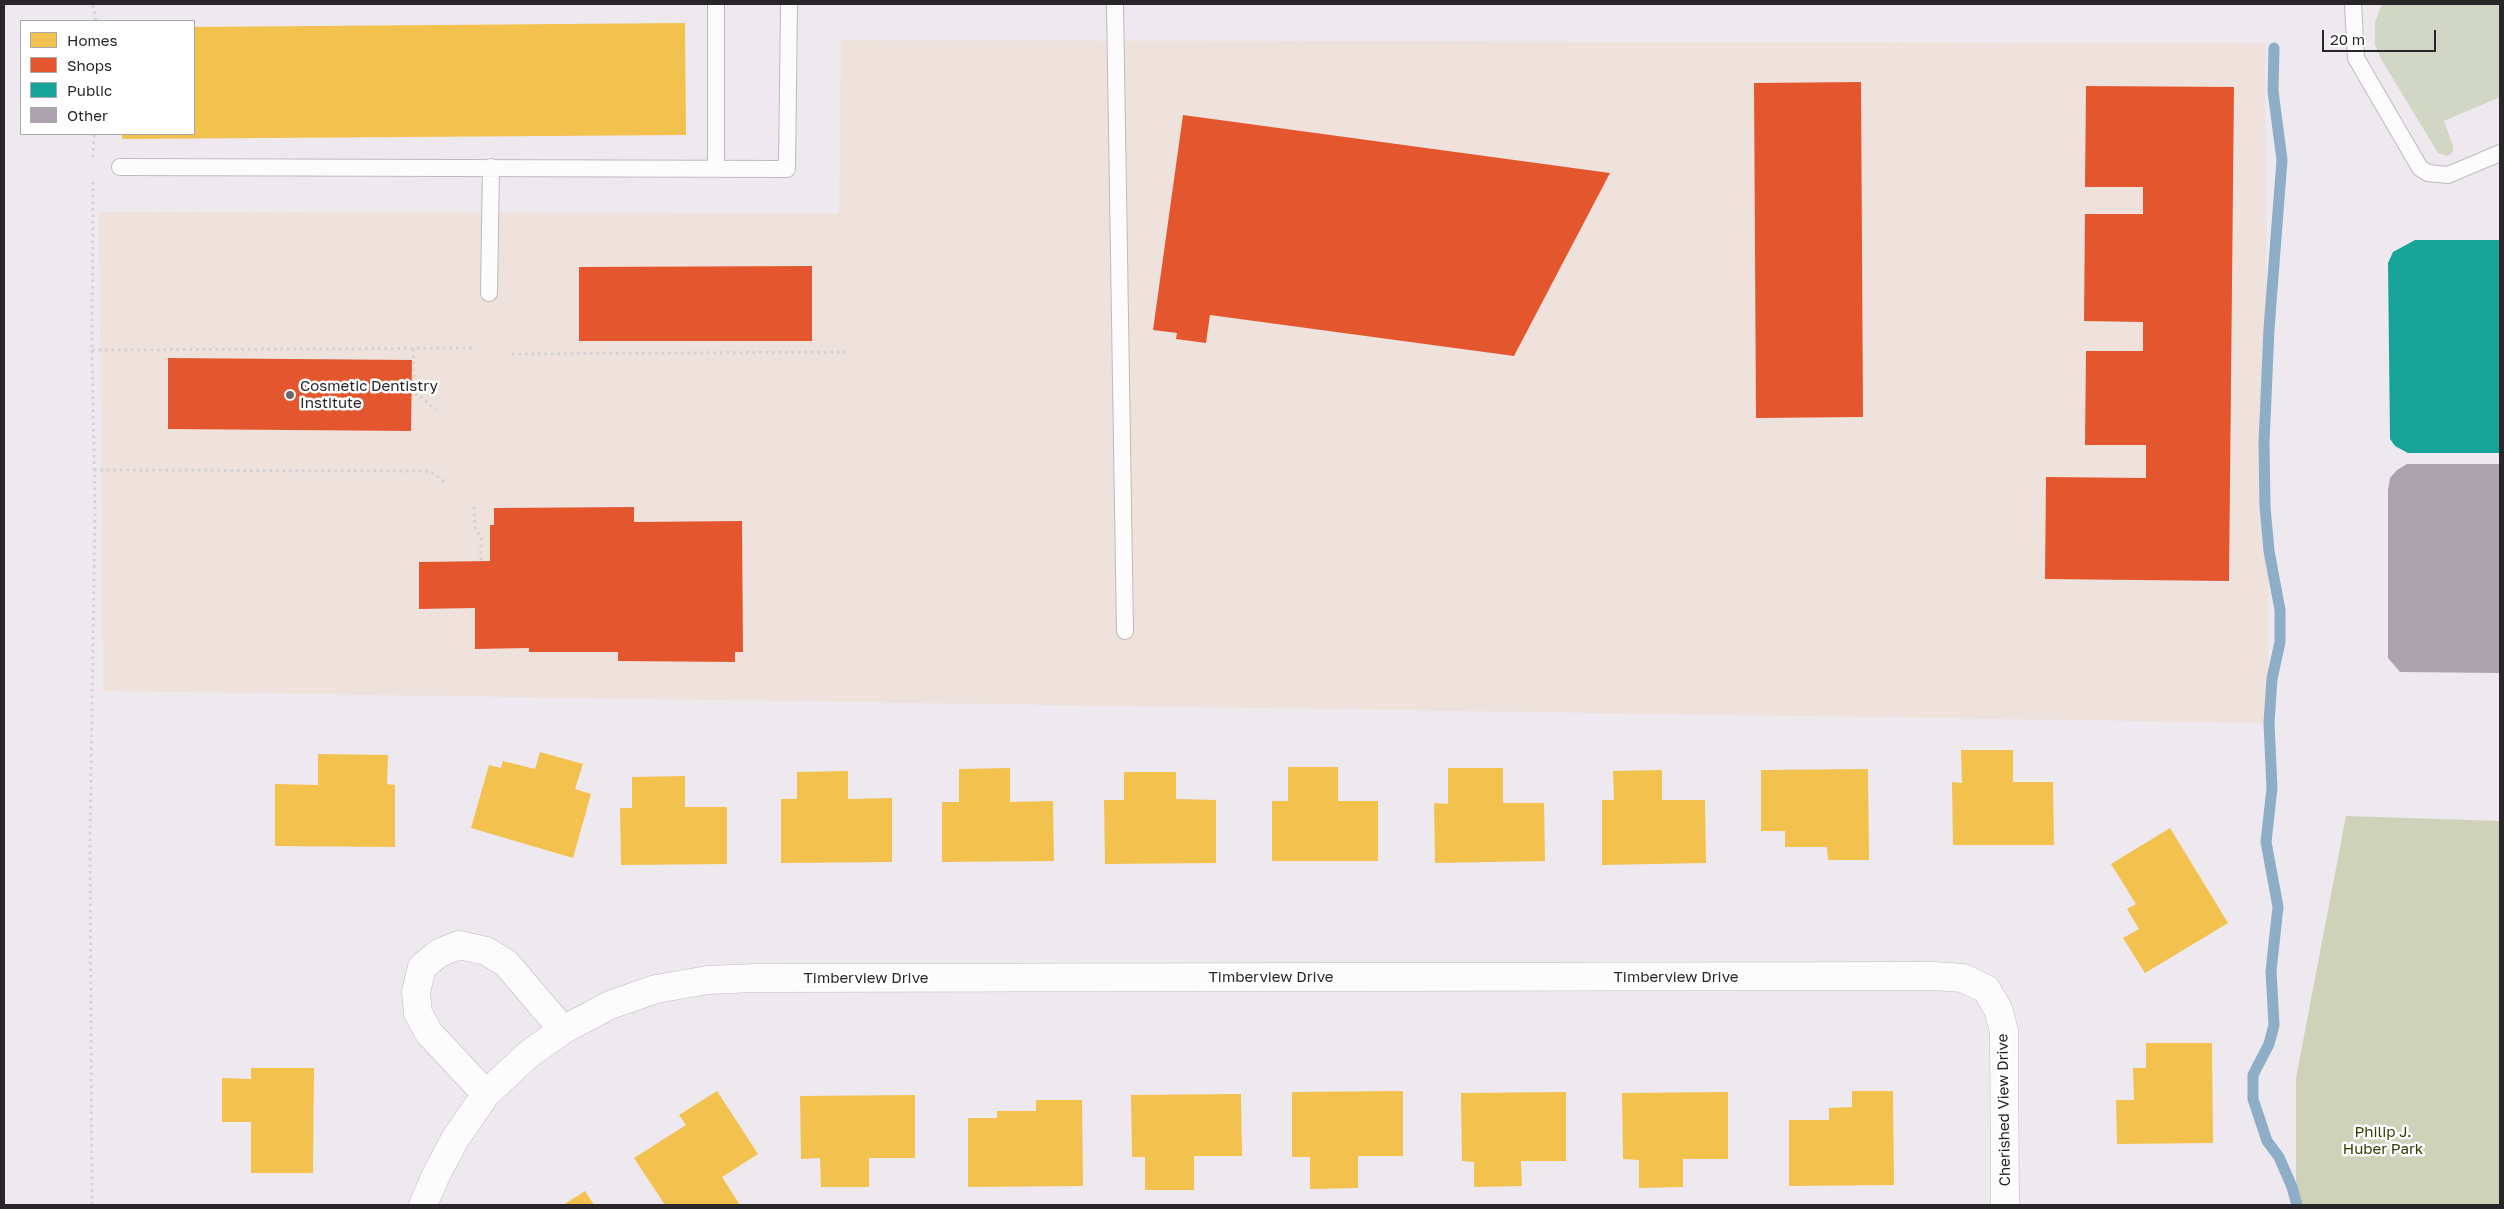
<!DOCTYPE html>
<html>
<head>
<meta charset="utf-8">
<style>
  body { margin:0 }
  #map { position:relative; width:2504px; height:1209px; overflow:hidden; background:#eee9ef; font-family:"Golos Text",sans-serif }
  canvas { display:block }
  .frame { position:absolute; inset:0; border:5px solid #29262a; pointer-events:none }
  .legend { position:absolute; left:20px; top:20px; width:175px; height:115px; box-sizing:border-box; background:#fff; border:1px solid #a9a8aa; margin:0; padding:6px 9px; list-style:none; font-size:15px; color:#29262a }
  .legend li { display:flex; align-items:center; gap:10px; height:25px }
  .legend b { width:25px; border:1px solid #a9a8aa }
  .scale { position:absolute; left:2322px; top:30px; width:114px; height:22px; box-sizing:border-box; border:2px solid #29262a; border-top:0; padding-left:6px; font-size:15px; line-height:18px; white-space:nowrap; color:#29262a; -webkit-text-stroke:4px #fff; paint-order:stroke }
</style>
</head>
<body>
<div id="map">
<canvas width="2504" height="1209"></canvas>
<div class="frame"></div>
<ul class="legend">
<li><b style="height:14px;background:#f2c14e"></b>Homes</li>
<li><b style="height:14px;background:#e4572e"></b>Shops</li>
<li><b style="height:14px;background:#17a398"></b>Public</li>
<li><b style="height:14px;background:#aca3ae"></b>Other</li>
</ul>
<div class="scale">20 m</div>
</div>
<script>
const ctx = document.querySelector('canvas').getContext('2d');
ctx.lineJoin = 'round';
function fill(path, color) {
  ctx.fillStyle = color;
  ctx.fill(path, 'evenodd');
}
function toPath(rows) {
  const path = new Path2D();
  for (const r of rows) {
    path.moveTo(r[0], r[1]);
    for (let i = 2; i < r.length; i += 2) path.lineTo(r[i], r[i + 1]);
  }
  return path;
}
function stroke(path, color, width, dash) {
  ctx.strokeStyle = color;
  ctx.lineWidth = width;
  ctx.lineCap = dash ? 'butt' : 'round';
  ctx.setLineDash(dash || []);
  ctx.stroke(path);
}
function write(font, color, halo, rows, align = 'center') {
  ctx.font = font + ' "Golos Text",sans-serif';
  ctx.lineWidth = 5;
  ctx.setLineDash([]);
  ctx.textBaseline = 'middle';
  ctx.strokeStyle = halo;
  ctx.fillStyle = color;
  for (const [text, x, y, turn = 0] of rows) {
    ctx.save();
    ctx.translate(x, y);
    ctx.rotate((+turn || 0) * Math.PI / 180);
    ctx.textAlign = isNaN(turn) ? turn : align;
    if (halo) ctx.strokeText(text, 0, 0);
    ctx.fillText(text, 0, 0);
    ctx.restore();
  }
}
const commercial = toPath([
  [841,40,2265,43,2269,723,103,691,99,212,839,213]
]);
const green = toPath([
  [2382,4,2500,4,2500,97,2444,121,2453,146,2453,151,2448,156,2438,153,2381,59,2375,45,2375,22]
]);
const forest = toPath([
  [2346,816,2500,821,2500,1205,2296,1205,2296,1078]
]);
const homes = toPath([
  [685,23,686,135,122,139,122,134,194,134,194,27],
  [1961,750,2013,750,2013,782,2053,782,2054,845,1953,845,1952,782,1962,783],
  [540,752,583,764,575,789,591,794,573,858,471,828,489,765,501,768,503,761,535,769],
  [318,754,388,755,387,784,395,785,395,847,275,846,275,784,318,785],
  [1288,767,1338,767,1338,801,1378,801,1378,861,1272,861,1272,801,1288,801],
  [1010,768,1010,802,1053,801,1054,861,942,862,942,802,959,802,959,769],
  [1448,768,1503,768,1503,803,1544,803,1545,861,1435,863,1434,803,1448,804],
  [1868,769,1869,860,1828,860,1827,847,1785,847,1785,831,1761,831,1761,770],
  [1662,770,1662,800,1705,800,1706,863,1602,865,1602,800,1614,800,1613,771],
  [848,771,848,799,892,798,892,862,781,863,781,799,797,799,797,772],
  [1124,772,1176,772,1176,799,1216,800,1216,863,1105,864,1104,800,1124,800],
  [685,776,685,807,727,807,727,864,621,865,620,808,632,808,632,777],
  [2170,828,2228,923,2145,973,2123,938,2139,929,2127,909,2136,904,2111,864],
  [2146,1043,2212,1043,2213,1143,2117,1144,2116,1100,2134,1100,2133,1068,2146,1068],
  [251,1068,314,1068,313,1173,251,1173,251,1122,222,1122,222,1078,251,1079],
  [717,1091,758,1154,722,1177,740,1205,665,1205,634,1158,686,1125,679,1115],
  [1403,1091,1403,1156,1358,1156,1358,1188,1310,1189,1310,1157,1292,1157,1292,1092],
  [1852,1091,1893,1091,1894,1185,1789,1186,1789,1120,1829,1120,1829,1108,1852,1107],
  [1566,1092,1566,1161,1521,1161,1522,1186,1474,1187,1474,1162,1462,1161,1461,1093],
  [1728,1092,1728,1159,1683,1159,1683,1187,1639,1188,1639,1160,1623,1159,1622,1093],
  [1241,1094,1242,1156,1194,1156,1194,1190,1145,1190,1145,1157,1132,1157,1131,1095],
  [915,1095,915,1158,869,1158,869,1187,821,1187,820,1158,801,1159,800,1096],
  [1036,1100,1082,1100,1083,1186,968,1187,968,1118,997,1118,997,1111,1036,1111],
  [585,1191,594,1205,563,1205]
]);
const shops = toPath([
  [1861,82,1863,417,1756,418,1754,83],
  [2086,86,2234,87,2229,581,2045,579,2046,477,2146,478,2146,445,2085,445,2086,351,2143,351,2143,322,2084,321,2085,214,2143,214,2143,187,2085,187],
  [1183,115,1610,173,1514,356,1210,315,1206,343,1176,339,1177,333,1153,330],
  [812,266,812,341,579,341,579,267],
  [168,358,412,360,411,431,168,429],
  [634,507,634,522,742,521,743,652,735,652,735,662,618,661,618,652,529,652,529,648,475,649,475,608,419,609,419,562,490,561,490,525,494,525,494,508]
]);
const public = toPath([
  [2415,240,2500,240,2500,453,2408,453,2395,446,2390,439,2388,263,2393,252]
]);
const stream = toPath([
  [2274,48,2273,91,2282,160,2269,329,2264,443,2265,507,2269,551,2280,610,2280,642,2272,679,2269,723,2272,788,2266,842,2278,907,2271,971,2274,1025,2269,1044,2253,1075,2253,1099,2267,1141,2279,1157,2292,1187,2297,1205]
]);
const building = toPath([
  [2407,464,2500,464,2500,673,2400,672,2388,658,2388,490,2390,478,2397,470]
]);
const path = toPath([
  [93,5,96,21],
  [93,157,94,134],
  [413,349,414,394,417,394,436,410],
  [92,350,474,348],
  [512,354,848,352],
  [94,470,430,471,446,483],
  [474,507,475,527,481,539,481,561],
  [92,1205,90,840,95,510,92,350,93,178]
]);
const lane = toPath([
  [716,4,716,168],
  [1115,4,1125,631],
  [2353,4,2356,58,2420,168,2428,173,2448,175,2500,153],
  [120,167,787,169,789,4],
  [489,293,491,167]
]);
const street = toPath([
  [486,1094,429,1033,418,1013,416,992,422,967,439,953,459,945,486,951,506,963,563,1030],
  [423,1205,436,1175,455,1139,486,1094,529,1054,563,1030,610,1005,656,989,708,980,755,978,1933,976,1963,978,1986,989,1998,1009,2004,1031,2005,1205]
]);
const markers = [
  [290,395,5,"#6e6a6f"]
];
const poiNames = [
  ["Cosmetic Dentistry",300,386],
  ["Institute",300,403]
];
const streetNames = [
  ["Timberview Drive",1271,977],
  ["Timberview Drive",1676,977],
  ["Timberview Drive",866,978],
  ["Cherished View Drive",2004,1110,-91]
];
const parkNames = [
  ["Philip J.",2383,1132],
  ["Huber Park",2383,1149]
];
fill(commercial, '#efe2dc');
fill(green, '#d2d6c5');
fill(forest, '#ced2b9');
fill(homes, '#f2c14e');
fill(shops, '#e4572e');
fill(public, '#17a398');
stroke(stream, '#8daec6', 11);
fill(building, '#aca3ae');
stroke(lane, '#bebabe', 18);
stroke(street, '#bebabe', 29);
stroke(path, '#d3d1d3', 3, [2.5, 4]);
stroke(lane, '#fcfcfd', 16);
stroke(street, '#fcfcfd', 28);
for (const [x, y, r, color] of markers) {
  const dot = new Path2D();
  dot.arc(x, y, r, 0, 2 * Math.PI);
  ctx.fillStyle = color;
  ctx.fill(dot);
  stroke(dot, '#fff', 2);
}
write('15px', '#29262a', '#fff', poiNames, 'left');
write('15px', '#29262a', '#fff', streetNames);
write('15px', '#323d00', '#fff', parkNames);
</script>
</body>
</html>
